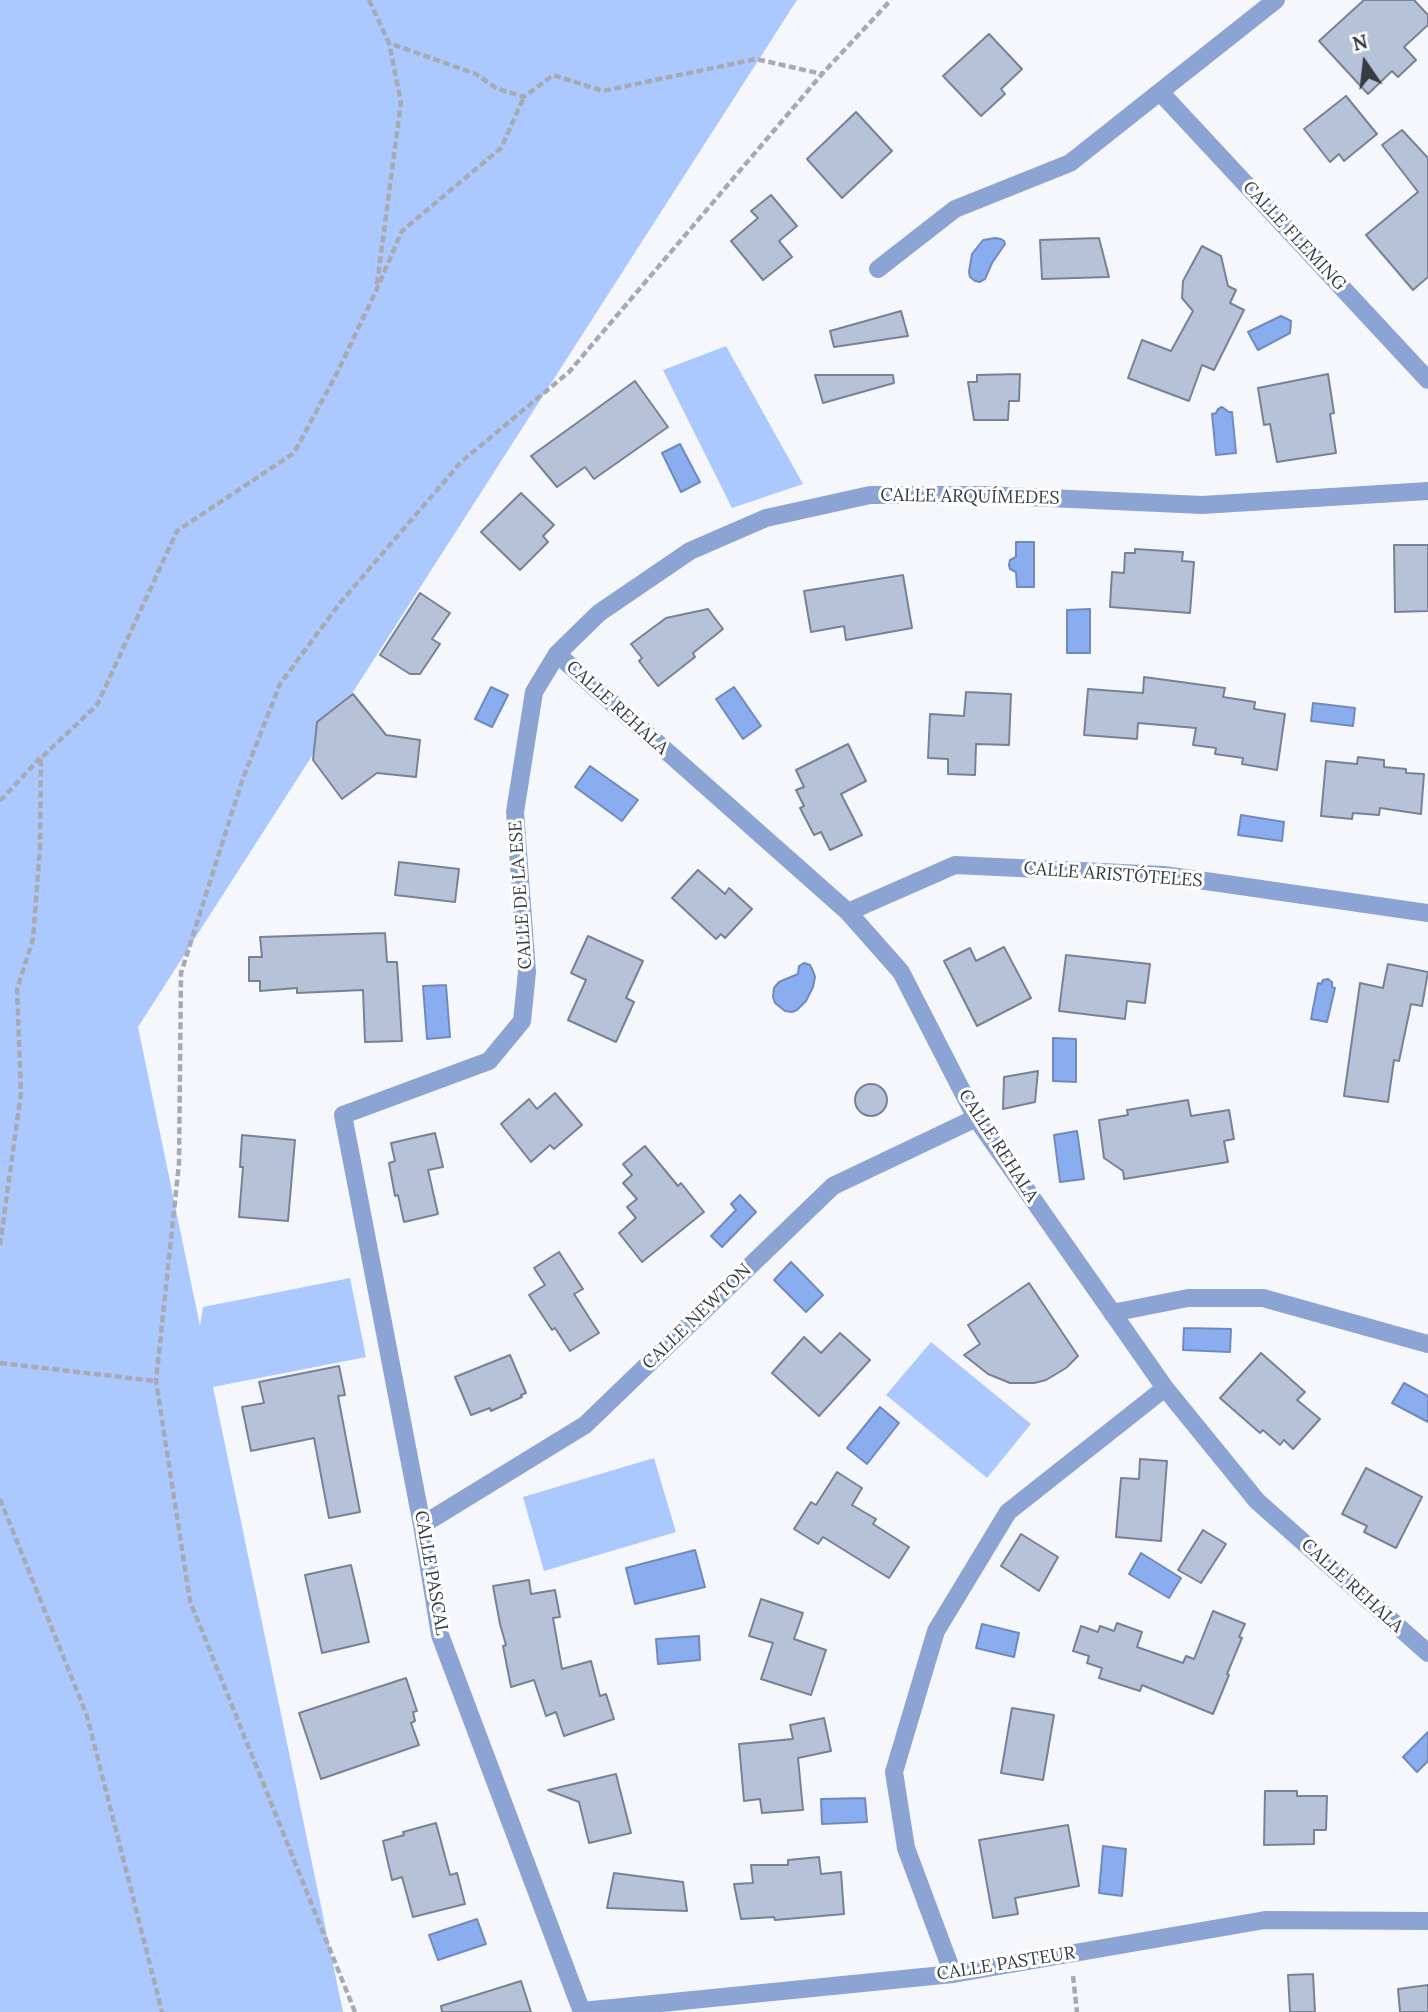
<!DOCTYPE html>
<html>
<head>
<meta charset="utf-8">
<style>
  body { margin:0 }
  #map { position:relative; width:1428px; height:2012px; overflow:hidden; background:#f5f7fc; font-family:Lora,serif }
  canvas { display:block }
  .north { position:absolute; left:1330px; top:28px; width:70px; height:70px; -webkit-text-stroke:5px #fff; paint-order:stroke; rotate:346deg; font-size:19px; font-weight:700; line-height:28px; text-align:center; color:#353a43 }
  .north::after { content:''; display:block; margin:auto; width:24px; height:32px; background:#353a43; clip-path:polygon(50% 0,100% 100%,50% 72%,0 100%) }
</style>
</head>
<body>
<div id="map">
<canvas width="1428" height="2012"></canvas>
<div class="north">N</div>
</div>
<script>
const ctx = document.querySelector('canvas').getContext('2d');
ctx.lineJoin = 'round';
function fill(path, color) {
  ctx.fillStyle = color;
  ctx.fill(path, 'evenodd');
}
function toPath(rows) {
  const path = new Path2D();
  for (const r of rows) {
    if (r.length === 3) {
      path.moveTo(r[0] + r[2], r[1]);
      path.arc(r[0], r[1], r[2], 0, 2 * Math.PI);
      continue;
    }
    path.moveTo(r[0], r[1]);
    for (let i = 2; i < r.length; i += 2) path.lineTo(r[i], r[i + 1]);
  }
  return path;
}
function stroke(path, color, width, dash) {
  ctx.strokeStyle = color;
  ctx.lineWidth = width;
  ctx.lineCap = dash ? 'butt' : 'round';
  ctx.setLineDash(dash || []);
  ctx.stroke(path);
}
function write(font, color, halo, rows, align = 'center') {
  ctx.font = font + ' Lora,serif';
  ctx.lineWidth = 6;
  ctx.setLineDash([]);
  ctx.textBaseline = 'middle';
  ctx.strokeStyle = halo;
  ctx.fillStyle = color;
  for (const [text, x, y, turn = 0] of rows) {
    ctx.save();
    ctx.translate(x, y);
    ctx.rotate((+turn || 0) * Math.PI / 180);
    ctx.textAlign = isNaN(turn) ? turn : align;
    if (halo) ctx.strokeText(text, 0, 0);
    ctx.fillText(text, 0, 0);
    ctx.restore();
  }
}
const green = toPath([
  [0,0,797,0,138,1027,200,1326,203,1307,350,1278,366,1357,213,1387,343,2012,0,2012],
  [726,346,803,484,732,508,663,370],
  [931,1342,1031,1424,987,1478,886,1395],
  [654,1458,676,1532,544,1571,523,1497]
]);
const water = toPath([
  [995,238,1001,239,1004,241,1005,244,992,263,985,279,980,282,975,281,970,277,969,272,972,254,983,240,995,238],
  [1281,316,1291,321,1290,333,1258,350,1248,332,1281,316],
  [1222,407,1229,412,1232,412,1236,453,1216,455,1212,414,1216,413,1218,409,1222,407],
  [680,444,700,482,681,492,662,453,680,444],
  [1016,542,1034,542,1034,587,1017,587,1016,572,1010,569,1009,565,1010,560,1016,557,1016,542],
  [1090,609,1090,653,1067,653,1067,610,1090,609],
  [491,687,508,695,492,727,475,719,491,687],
  [734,687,761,726,743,739,716,699,734,687],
  [1313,703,1355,708,1353,726,1311,721,1313,703],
  [590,766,638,800,622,821,575,787,590,766],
  [1241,815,1284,822,1282,841,1238,835,1241,815],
  [804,963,810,965,813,971,815,977,813,987,806,1001,797,1010,792,1012,785,1011,775,1003,773,997,774,988,779,982,798,974,799,966,804,963],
  [1328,979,1332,982,1332,987,1335,988,1327,1022,1311,1019,1318,983,1321,984,1323,980,1328,979],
  [446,985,450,1037,427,1039,423,986,446,985],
  [1053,1038,1076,1039,1076,1082,1053,1081,1053,1038],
  [1077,1131,1084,1179,1060,1182,1054,1135,1077,1131],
  [740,1195,756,1212,722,1247,711,1236,736,1210,731,1204,740,1195],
  [791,1262,823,1295,806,1312,774,1280,791,1262],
  [1184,1328,1231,1329,1230,1352,1183,1350,1184,1328],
  [1404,1383,1428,1396,1428,1422,1392,1403,1404,1383],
  [880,1407,899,1423,867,1464,847,1448,880,1407],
  [695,1550,705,1587,635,1604,626,1568,695,1550],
  [1141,1553,1181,1578,1169,1598,1129,1574,1141,1553],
  [982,1624,1019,1633,1014,1657,976,1648,982,1624],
  [699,1636,700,1660,658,1664,656,1639,699,1636],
  [1428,1732,1428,1761,1417,1772,1403,1757,1428,1732],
  [865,1798,867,1822,822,1824,821,1799,865,1798],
  [1103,1846,1126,1849,1122,1896,1099,1893,1103,1846],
  [477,1919,486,1944,438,1960,429,1935,477,1919]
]);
const building = toPath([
  [1364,0,1414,0,1428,15,1428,25,1404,47,1416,60,1398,77,1392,71,1368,94,1319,41,1364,0],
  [989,34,1022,69,1001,89,1005,94,981,116,943,76,989,34],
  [1346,96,1377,134,1344,161,1339,154,1330,162,1304,129,1346,96],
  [856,112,892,151,842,198,807,159,856,112],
  [1402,130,1428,158,1428,277,1413,290,1366,235,1418,192,1382,145,1402,130],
  [771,195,797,226,779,241,792,257,763,280,731,241,758,218,751,211,771,195],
  [1099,238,1109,277,1042,279,1040,240,1099,238],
  [1202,246,1221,256,1228,286,1236,290,1230,303,1244,310,1214,370,1202,365,1189,401,1128,378,1142,340,1171,351,1193,311,1182,298,1183,281,1202,246],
  [901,311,908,336,834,347,830,331,901,311],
  [1020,374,1019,401,1009,401,1008,420,974,420,968,382,977,382,977,375,1020,374],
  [1328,374,1334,413,1330,414,1336,453,1277,462,1270,424,1264,425,1258,388,1328,374],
  [815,375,893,375,894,383,823,403,815,375],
  [635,381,668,427,594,479,585,467,557,487,531,456,635,381],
  [521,493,554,525,543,536,548,542,520,570,481,532,521,493],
  [1394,545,1428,545,1428,611,1395,612,1394,545],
  [1135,549,1183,552,1182,561,1194,562,1190,613,1110,607,1112,572,1124,573,1125,553,1135,553,1135,549],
  [903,575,912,628,846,640,844,626,811,632,804,591,903,575],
  [420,593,450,613,432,639,440,644,420,674,410,674,380,655,420,593],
  [708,609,723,629,693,653,695,657,658,686,639,661,642,658,631,644,666,618,708,609],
  [1144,677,1225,688,1223,697,1255,702,1254,709,1285,714,1277,770,1242,764,1243,758,1215,754,1216,748,1193,745,1196,728,1138,723,1137,739,1084,735,1088,689,1143,693,1144,677],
  [966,692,1011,694,1009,745,976,744,975,775,948,774,948,759,928,758,930,714,964,716,966,692],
  [353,694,386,735,420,740,416,777,377,773,342,799,313,760,317,722,353,694],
  [848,744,866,781,841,794,862,835,830,850,821,832,814,835,800,808,804,806,796,790,804,787,796,770,848,744],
  [1358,757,1384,760,1384,767,1406,769,1406,773,1424,774,1421,814,1380,808,1379,815,1353,813,1352,819,1321,816,1326,761,1357,764,1358,757],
  [399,862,459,869,455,902,395,895,399,862],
  [698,870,725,894,729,888,752,909,725,938,721,934,716,939,672,898,698,870],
  [385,933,387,962,397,962,402,1041,365,1042,363,990,297,993,297,988,260,991,260,981,249,981,249,957,262,957,260,937,385,933],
  [588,936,643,961,626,998,634,1002,616,1042,568,1020,586,980,571,973,588,936],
  [1004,947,1031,998,977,1026,944,961,970,948,976,961,1004,947],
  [1066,955,1150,964,1145,1003,1127,1001,1125,1019,1059,1011,1066,955],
  [1388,964,1428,972,1422,1006,1411,1004,1399,1061,1394,1060,1388,1102,1344,1096,1360,983,1383,988,1388,964],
  [1038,1071,1035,1102,1003,1109,1004,1077,1038,1071],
  [871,1100,16],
  [555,1093,582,1125,554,1149,550,1145,531,1162,501,1124,529,1099,537,1109,555,1093],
  [1188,1100,1191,1116,1229,1110,1234,1139,1224,1141,1228,1162,1124,1179,1123,1171,1104,1158,1099,1120,1128,1115,1127,1110,1188,1100],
  [435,1133,443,1167,428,1170,438,1214,404,1222,398,1195,395,1196,389,1163,395,1161,391,1143,435,1133],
  [242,1135,295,1140,288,1221,239,1217,243,1167,240,1167,242,1135],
  [645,1146,678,1186,681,1183,704,1212,642,1262,619,1233,636,1218,627,1207,637,1199,623,1183,632,1175,623,1164,645,1146],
  [559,1252,583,1289,574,1294,599,1333,570,1351,555,1328,552,1330,529,1295,545,1285,534,1268,559,1252],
  [1029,1283,1078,1356,1066,1368,1046,1380,1034,1383,1010,1383,988,1374,964,1355,980,1344,968,1325,1029,1283],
  [840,1333,870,1360,819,1416,772,1373,804,1337,821,1353,840,1333],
  [1261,1353,1305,1392,1297,1400,1320,1419,1293,1449,1284,1440,1280,1445,1263,1430,1260,1433,1220,1398,1261,1353],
  [510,1355,526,1393,521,1395,522,1397,491,1411,490,1408,471,1415,455,1377,510,1355],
  [339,1366,345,1395,338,1396,360,1512,329,1518,314,1438,251,1451,242,1407,264,1403,259,1382,339,1366],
  [1140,1459,1167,1461,1161,1541,1116,1537,1121,1478,1139,1479,1140,1459],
  [1366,1468,1422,1497,1396,1548,1364,1532,1367,1526,1342,1514,1366,1468],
  [837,1472,862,1488,852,1505,876,1519,873,1524,909,1547,889,1578,823,1537,818,1544,794,1529,811,1502,816,1505,837,1472],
  [1203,1530,1226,1544,1201,1583,1178,1570,1203,1530],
  [1021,1534,1058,1557,1039,1591,1001,1566,1021,1534],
  [351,1565,369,1642,322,1653,305,1575,351,1565],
  [529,1580,531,1594,555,1590,560,1617,553,1618,562,1669,591,1661,600,1696,606,1694,614,1719,564,1736,556,1712,546,1716,534,1680,511,1687,503,1646,506,1645,500,1624,493,1586,529,1580],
  [761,1599,803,1613,794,1639,826,1650,811,1695,761,1679,773,1643,749,1636,761,1599],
  [1213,1611,1245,1624,1239,1637,1242,1638,1227,1674,1229,1675,1213,1714,1142,1685,1140,1691,1099,1678,1102,1668,1087,1663,1089,1656,1073,1651,1081,1626,1098,1632,1100,1626,1114,1631,1117,1623,1142,1632,1137,1647,1183,1663,1186,1656,1194,1659,1213,1611],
  [406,1678,417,1711,413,1712,415,1721,411,1723,419,1745,321,1779,299,1713,406,1678],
  [1012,1708,1054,1715,1043,1780,1001,1773,1012,1708],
  [824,1718,831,1751,798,1758,803,1810,762,1813,760,1799,744,1801,739,1744,793,1739,790,1725,824,1718],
  [616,1774,631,1833,589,1843,579,1802,548,1790,616,1774],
  [1265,1791,1297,1791,1297,1796,1327,1796,1326,1830,1314,1830,1314,1844,1264,1845,1265,1791],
  [436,1823,450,1875,457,1873,465,1904,413,1917,402,1877,392,1880,383,1841,404,1835,403,1832,436,1823],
  [1068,1825,1079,1886,1015,1898,1018,1914,993,1918,979,1840,1068,1825],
  [819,1857,821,1874,841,1872,844,1914,775,1920,774,1917,741,1919,734,1884,753,1883,751,1865,788,1865,788,1860,819,1857],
  [614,1873,683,1882,687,1911,607,1908,614,1873],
  [1313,1974,1315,2012,1290,2012,1288,1975,1313,1974],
  [521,1981,531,2012,442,2012,441,2006,521,1981],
  [1428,1985,1428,2012,1400,2012,1398,1989,1428,1985]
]);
const path = toPath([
  [369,0,389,43,476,74,496,88,524,97,553,75,603,91,756,59,822,74],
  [377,284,401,102,389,43],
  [0,801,40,758],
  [0,1245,21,1093,17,989,33,939,40,847,41,758,97,705,177,531,294,453,337,373,376,291,402,231,501,148,524,97],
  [0,1363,156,1381],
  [0,1499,87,1716,162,2012],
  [1073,1976,1077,2012],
  [355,2012,190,1601,156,1381,179,1163,181,973,242,781,280,684,340,603,461,462,569,372,822,74,891,0]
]);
const minor = toPath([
  [1160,92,1428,380],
  [878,269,955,209,1070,163,1276,0],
  [557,654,848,912,901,972,976,1118,1165,1388,1257,1501,1428,1653],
  [848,912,955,865,1164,875,1428,913],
  [1112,1313,1188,1298,1263,1298,1428,1344],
  [422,1525,585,1425,833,1186,976,1118],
  [953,1974,906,1848,894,1772,936,1631,1008,1512,1165,1388],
  [582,2011,953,1974,1265,1920,1428,1921],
  [582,2012,440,1635,422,1525,343,1115,489,1061,522,1021,527,972,515,812,534,692,557,654,599,613,690,551,766,518,870,495,984,495,1202,505,1428,491]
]);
const streetNames = [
  ["CALLE FLEMING",1294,236,47],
  ["CALLE ARQUÍMEDES",970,497,1],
  ["CALLE REHALA",617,708,42],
  ["CALLE ARISTÓTELES",1113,875,4],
  ["CALLE DE LA ESE",521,895,-94],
  ["CALLE REHALA",998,1146,57],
  ["CALLE NEWTON",697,1317,-44],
  ["CALLE PASCAL",431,1573,80],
  ["CALLE REHALA",1352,1586,42],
  ["CALLE PASTEUR",1006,1964,-9]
];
fill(green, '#abc8ff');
fill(water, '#8aadf0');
stroke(water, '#708abc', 2);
fill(building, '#b6c2d8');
stroke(building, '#778297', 2);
stroke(path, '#a7aab1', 4.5, [7, 3.5]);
stroke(minor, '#8ba4d3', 18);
write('18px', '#353a43', '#fff', streetNames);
</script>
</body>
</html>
